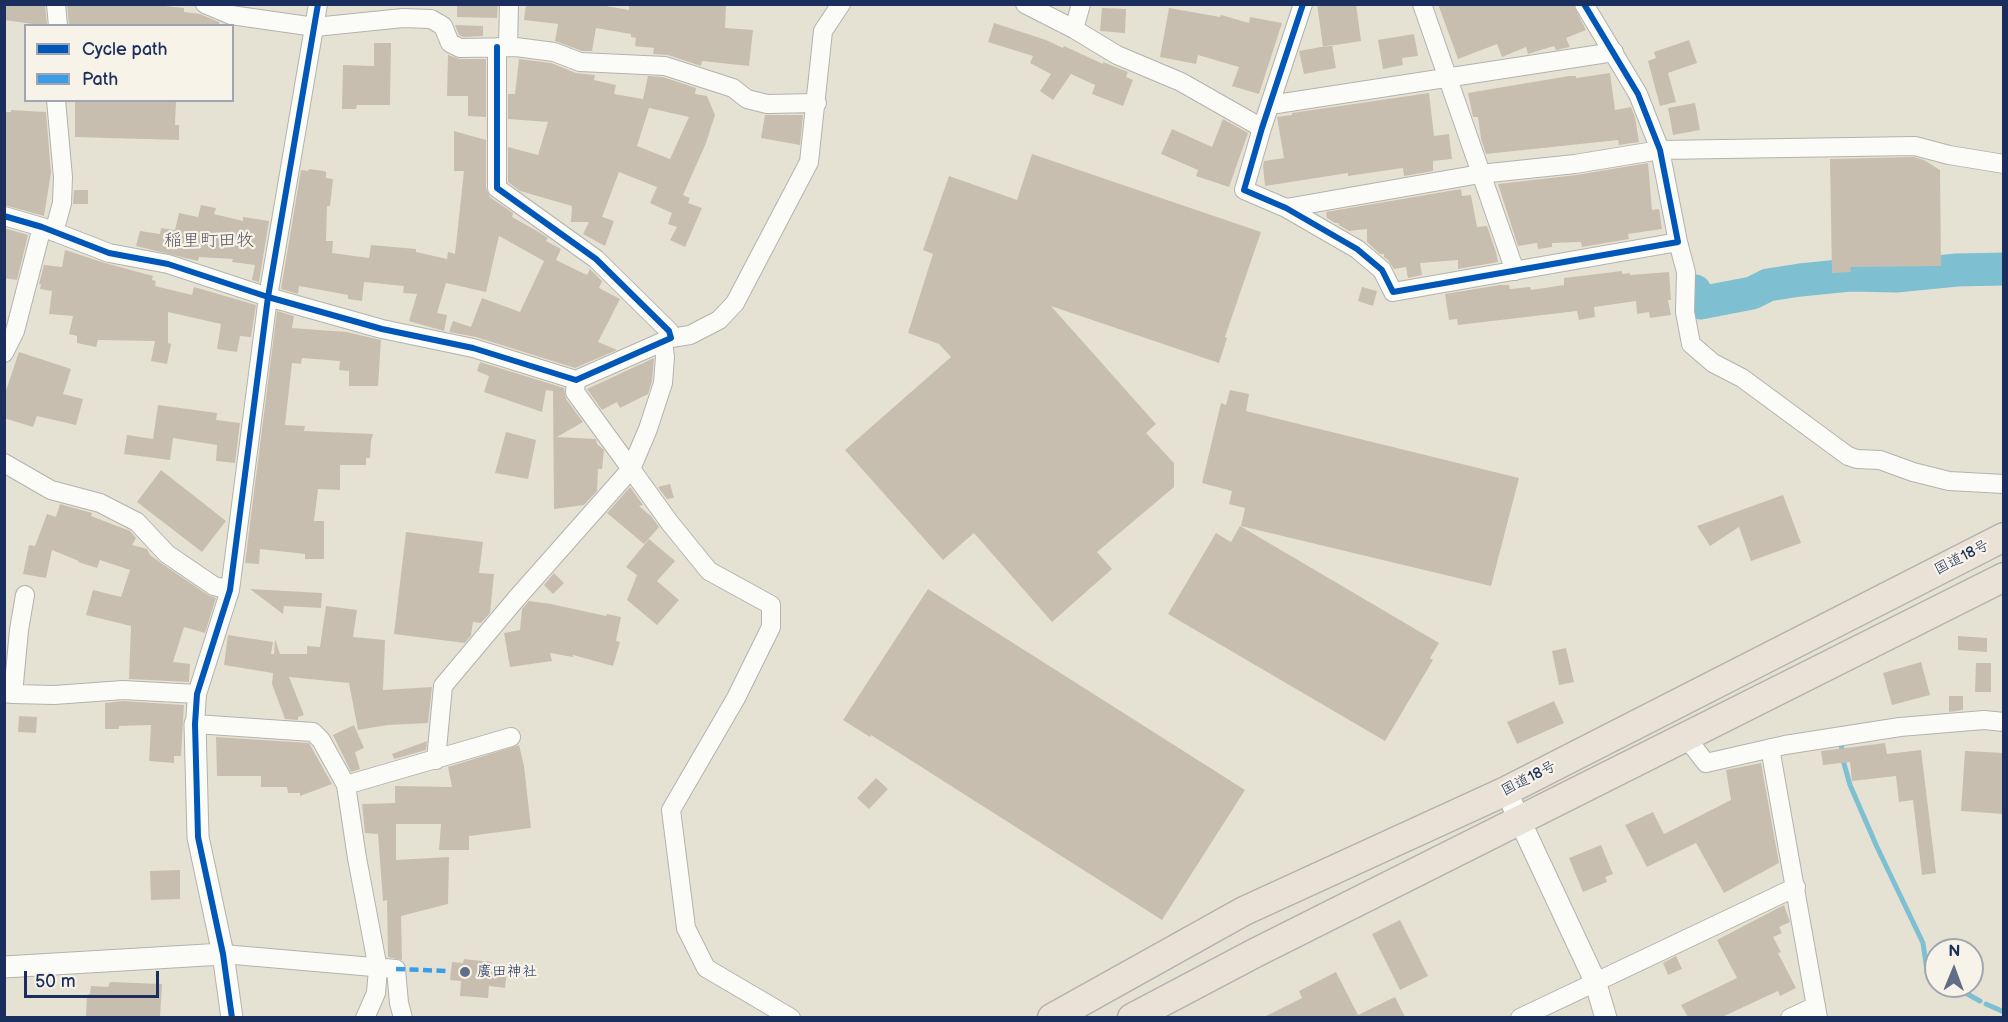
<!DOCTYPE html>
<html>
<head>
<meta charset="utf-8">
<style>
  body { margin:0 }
  #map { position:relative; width:2008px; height:1022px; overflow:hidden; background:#e6e2d3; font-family:"Balsamiq Sans",sans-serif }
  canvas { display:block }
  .frame { position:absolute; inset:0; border:6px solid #1b2f5e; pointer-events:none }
  .legend { position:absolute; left:24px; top:24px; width:210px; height:78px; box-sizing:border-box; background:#f7f3e8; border:2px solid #9fa5b1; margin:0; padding:8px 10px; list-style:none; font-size:18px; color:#1b2f5e }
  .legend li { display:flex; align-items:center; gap:12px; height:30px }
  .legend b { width:30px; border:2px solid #9fa5b1 }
  .north { position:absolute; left:1924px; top:938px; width:60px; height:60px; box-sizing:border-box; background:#f7f3e8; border:2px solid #9fa5b1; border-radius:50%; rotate:1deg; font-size:16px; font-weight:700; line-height:24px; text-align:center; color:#1b2f5e }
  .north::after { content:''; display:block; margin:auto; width:21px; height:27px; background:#626e87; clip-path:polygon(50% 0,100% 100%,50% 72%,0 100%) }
  .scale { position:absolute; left:24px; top:971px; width:135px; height:27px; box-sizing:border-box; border:3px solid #1b2f5e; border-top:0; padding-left:8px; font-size:18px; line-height:21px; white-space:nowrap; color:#1b2f5e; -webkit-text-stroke:4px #f7f3e8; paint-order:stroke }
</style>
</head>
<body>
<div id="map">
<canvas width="2008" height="1022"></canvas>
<div class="frame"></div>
<ul class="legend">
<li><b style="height:8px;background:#0057b8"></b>Cycle path</li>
<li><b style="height:8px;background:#3b9de6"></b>Path</li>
</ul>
<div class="north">N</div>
<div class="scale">50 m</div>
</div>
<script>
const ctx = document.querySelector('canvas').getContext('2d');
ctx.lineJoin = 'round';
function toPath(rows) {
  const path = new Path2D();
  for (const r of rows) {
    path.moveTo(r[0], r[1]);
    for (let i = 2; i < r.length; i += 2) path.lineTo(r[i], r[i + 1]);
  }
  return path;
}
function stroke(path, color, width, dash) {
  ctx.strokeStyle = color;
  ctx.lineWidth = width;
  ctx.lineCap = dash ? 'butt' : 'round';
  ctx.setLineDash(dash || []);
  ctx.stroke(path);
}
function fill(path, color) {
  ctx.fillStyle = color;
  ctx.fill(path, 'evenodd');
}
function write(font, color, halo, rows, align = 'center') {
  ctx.font = font + ' "Balsamiq Sans","Klee One",sans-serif';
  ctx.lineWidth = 4.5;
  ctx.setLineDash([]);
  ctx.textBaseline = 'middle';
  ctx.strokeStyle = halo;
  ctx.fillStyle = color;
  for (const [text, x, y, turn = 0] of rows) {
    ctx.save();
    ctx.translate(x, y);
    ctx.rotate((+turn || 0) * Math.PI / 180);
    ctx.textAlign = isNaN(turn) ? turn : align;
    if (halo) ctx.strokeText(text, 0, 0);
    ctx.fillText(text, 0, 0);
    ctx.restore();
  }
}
const stream = toPath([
  [1838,743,1841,742,1843,760,1850,785,1877,847,1923,943,1927,971,1936,977],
  [1953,986,1980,1001],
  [1986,1004,2004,1012]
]);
const river = toPath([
  [1695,291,1700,303,1752,293,1768,285,1800,280,1850,275,1896,276,1957,270,2004,269]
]);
const building = toPath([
  [4,4,45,4,47,24,33,24,4,20],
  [67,4,145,4,184,8,184,12,200,14,219,22,219,26,69,26],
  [457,4,498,4,497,18,457,17],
  [526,4,595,4,629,10,629,4,726,4,725,28,753,30,749,66,702,61,701,66,668,55,653,54,654,48,635,46,636,38,631,37,631,34,596,28,592,51,582,51,555,41,558,24,524,20],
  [1317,4,1356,4,1361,41,1323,47],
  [1438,4,1573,4,1586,30,1566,38,1570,47,1556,50,1554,46,1528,54,1526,47,1502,57,1497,44,1458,59],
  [1102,8,1126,9,1125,33,1100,31],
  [1169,8,1220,17,1221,15,1249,23,1250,17,1282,23,1259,94,1232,86,1239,67,1198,55,1196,64,1160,57],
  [994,23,1046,40,1063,48,1064,46,1103,64,1103,62,1128,72,1126,77,1133,80,1123,106,1092,94,1095,85,1071,74,1053,100,1040,91,1051,74,1030,63,1033,56,988,42],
  [455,25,483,26,483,36,463,37,459,35],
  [1414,34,1418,56,1402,58,1403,65,1383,69,1378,40],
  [1689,40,1697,63,1668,73,1676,102,1660,106,1648,61,1656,58,1654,52],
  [374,43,391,43,390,105,357,105,356,109,342,109,343,65,374,66],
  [1332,45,1336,68,1304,74,1299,51],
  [448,55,460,59,486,59,486,117,468,116,468,96,447,96],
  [519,59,551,63,576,73,595,75,594,80,616,85,614,94,643,99,648,76,663,77,696,88,695,94,707,96,715,115,706,143,683,195,690,198,688,203,702,208,685,247,670,240,677,227,668,224,672,213,650,203,657,187,619,172,602,217,614,221,605,246,583,234,589,222,571,222,572,206,520,191,508,182,508,147,538,155,548,122,508,119,508,94,515,94],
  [649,108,689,117,670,159,637,146],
  [1610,73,1615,110,1631,107,1635,117,1639,142,1619,145,1618,140,1486,154,1481,139,1478,117,1473,117,1468,93,1569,76,1576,76,1576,78],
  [1429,93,1434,136,1449,134,1452,159,1433,161,1433,171,1404,176,1403,168,1348,176,1348,173,1265,186,1263,166,1264,161,1284,158,1277,117,1292,115,1292,113],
  [75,100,176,102,175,125,179,125,179,140,75,137],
  [1695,103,1700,130,1673,135,1668,108],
  [11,110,46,112,51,173,44,216,4,205,4,112,11,112],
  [765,115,803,115,800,145,761,138],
  [1223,119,1248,133,1229,187,1196,176,1198,170,1161,154,1172,129,1212,147],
  [454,131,486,140,486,188,490,197,513,213,512,217,537,231,548,238,546,241,561,249,556,260,587,275,590,269,602,281,599,288,620,299,598,342,617,350,575,368,476,337,449,332,453,321,471,327,482,298,520,312,544,261,499,236,486,292,446,283,437,313,447,315,444,331,409,321,417,294,403,293,404,286,364,282,362,301,348,299,348,295,299,286,298,294,281,289,301,170,308,171,309,169,324,171,326,172,326,178,333,179,330,206,327,206,326,241,333,241,332,253,369,258,371,245,416,249,416,252,447,259,448,252,455,254,464,171,454,171],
  [1032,154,1261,232,1225,337,1227,338,1219,363,1051,306,1156,424,1146,433,1174,463,1174,487,1097,552,1112,569,1052,622,974,533,943,560,845,450,951,357,939,344,908,333,933,254,923,250,949,176,1017,200],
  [1914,157,1924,160,1940,170,1941,266,1850,267,1851,272,1832,273,1830,159],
  [1648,163,1652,210,1659,209,1662,229,1628,234,1629,239,1582,247,1581,242,1552,243,1552,247,1538,249,1537,243,1518,246,1498,184,1576,175],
  [1461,189,1462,196,1471,195,1477,227,1487,226,1496,252,1498,262,1458,269,1458,260,1420,263,1422,275,1408,278,1406,267,1394,269,1388,260,1384,257,1384,254,1380,254,1367,242,1367,229,1349,231,1339,225,1338,223,1335,223,1327,218,1326,212],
  [74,190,88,190,88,204,73,204],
  [201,205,216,208,214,214,243,221,243,217,269,221,259,282,252,280,255,265,232,262,233,259,199,257,198,261,136,246,140,231,160,234,161,228,175,230,179,213,198,217],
  [4,228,28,235,17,280,4,278],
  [65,250,105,263,153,276,152,280,156,281,155,286,192,295,194,287,256,305,251,337,240,336,237,352,217,349,221,324,168,312,168,343,171,344,167,364,151,361,155,341,98,340,96,347,77,343,77,336,69,334,73,316,49,314,52,291,40,289,41,284,39,284,44,265,62,267],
  [1622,271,1622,274,1630,273,1630,275,1669,272,1671,300,1668,300,1671,315,1650,318,1649,312,1637,314,1636,301,1594,307,1595,317,1579,320,1577,311,1458,325,1457,319,1449,320,1445,294,1500,285,1509,285,1510,289,1530,287,1531,290,1564,285,1564,278],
  [1362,287,1377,291,1373,306,1358,301],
  [277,311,294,316,292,328,346,332,381,340,378,386,349,386,349,371,339,370,340,361,302,358,301,364,292,363,285,425,305,426,304,431,373,434,371,441,370,458,366,458,366,465,340,465,340,490,318,489,314,521,324,521,324,559,305,559,305,554,260,549,259,564,245,563],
  [19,352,71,369,63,394,83,399,76,425,37,416,33,427,4,418,4,396],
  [654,358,652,381,648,394,620,408,617,402,602,410,587,389],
  [480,362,564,388,566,399,583,422,557,437,596,439,597,444,604,450,602,469,598,469,597,491,584,505,554,509,553,391,546,390,542,412,484,392,489,376,477,371],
  [1230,390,1249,394,1246,411,1519,478,1491,586,1241,526,1245,508,1229,504,1232,491,1202,483,1221,403,1226,405],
  [158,405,217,413,216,420,240,423,235,463,216,461,217,445,173,438,170,460,124,454,127,435,153,439],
  [506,432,536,440,528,479,495,473],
  [161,470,226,521,202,552,137,502],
  [670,484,674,498,667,499,658,487],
  [630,487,643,505,639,506,651,516,659,527,644,544,607,513],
  [1783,495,1801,543,1751,561,1739,527,1710,546,1697,526],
  [60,504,92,513,91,516,130,531,136,538,132,545,147,549,150,555,161,563,208,595,216,598,205,633,184,627,173,662,190,664,189,682,129,679,131,626,86,615,93,590,121,597,130,570,100,560,97,568,78,562,79,561,52,550,46,578,23,574,29,545,35,546,47,514,56,517],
  [1240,526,1439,643,1430,658,1433,660,1385,741,1168,614,1216,533,1231,542],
  [406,532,483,542,479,573,494,574,490,613,481,623,473,622,471,635,465,643,394,634],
  [649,539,675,561,657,581,679,600,657,625,627,600,637,575,626,567],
  [554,573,564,583,553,594,544,585],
  [250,589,322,593,321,608,284,606,283,614],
  [928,589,1245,790,1162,920,871,735,870,737,843,720],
  [529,601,551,604,606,616,607,614,621,617,616,641,620,642,613,666,573,655,573,657,550,653,552,661,510,667,504,633,520,630,522,609],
  [326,606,357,610,353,637,385,640,383,690,432,687,428,723,388,725,358,730,349,683,289,677,304,715,298,717,298,720,285,719,272,684,273,673,224,665,228,635,273,642,271,654,274,654,275,639,280,654,307,654,307,646,320,647],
  [1958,636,1987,638,1987,652,1958,650],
  [1566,648,1574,682,1559,685,1552,651],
  [1921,662,1930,695,1892,705,1883,673],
  [1976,663,1991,663,1991,692,1975,692],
  [1949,696,1963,696,1963,710,1949,712],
  [123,701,184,705,181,756,174,756,174,763,149,761,151,725,119,726,119,729,105,729,105,703],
  [1554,701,1564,723,1517,744,1507,722],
  [19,716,37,717,36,733,18,732],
  [354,725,364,748,355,752,360,769,351,772,333,735],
  [216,737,309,743,332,784,300,796,300,793,288,793,287,787,261,787,261,776,217,776],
  [427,741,426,750,394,759,392,754],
  [1885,743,1887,754,1921,750,1936,873,1922,875,1913,800,1899,802,1896,776,1852,781,1850,762,1823,765,1821,751],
  [519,745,524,766,531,828,469,836,469,850,439,850,441,824,396,824,396,860,449,857,448,904,401,916,402,960,388,957,387,900,383,901,378,834,365,833,362,804,395,803,395,786,452,787,448,767],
  [1965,751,2004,753,2004,814,1961,811],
  [1761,763,1779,863,1724,893,1696,843,1647,867,1625,825,1653,812,1664,834,1731,800,1726,770],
  [876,778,888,789,869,809,857,798],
  [1601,845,1613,874,1605,877,1607,882,1583,892,1569,858],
  [180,870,180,899,151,900,150,871],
  [1784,905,1790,922,1779,927,1782,933,1773,937,1781,952,1778,953,1796,988,1780,996,1778,991,1722,1017,1688,1017,1681,1005,1737,978,1717,940],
  [1400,920,1428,976,1400,990,1372,934],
  [1676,956,1682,969,1668,975,1663,963],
  [464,959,492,962,491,969,507,971,505,988,489,986,488,998,460,996,461,981,450,980,452,962,463,963],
  [1336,972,1358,1015,1395,997,1405,1017,1264,1017,1302,998,1299,991],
  [110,982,162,984,160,1017,86,1017,87,995,90,994,91,986,108,987]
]);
const minor = toPath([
  [56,4,58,26],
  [205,4,231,15,315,27,403,18,431,19,443,26,450,43,460,48,516,47,554,52,580,62,665,66,733,88,747,99,767,104,817,103],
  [318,4,268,297,230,590,197,694,195,724,313,732,321,740,346,785,357,858,378,969,376,993,365,1018],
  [1025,4,1074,29,1117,55,1181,82,1262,128],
  [1303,4,1262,128,1244,190,1286,208,1357,249,1382,270,1393,292,1678,242,1660,150,1638,94,1584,4],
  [1422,4,1515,271],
  [1074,29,1081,4],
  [508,47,509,4],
  [1270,105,1614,52],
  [1286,208,1480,174,1575,164,1660,150,1915,146,1949,155,2004,164],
  [4,216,42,227,109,253,168,264,268,297,382,329,473,348,576,380,671,338,669,331,596,259,497,188,497,47],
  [54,232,62,203,63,177,56,100],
  [1678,242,1686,272,1685,312,1691,344,1713,363,1742,378,1848,456,1857,459,1880,460,1913,472,1949,481,2004,484],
  [671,338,690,335,719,320,735,303,809,162,823,31,841,4],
  [663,342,665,357,663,383,648,429,631,469,670,523,709,571,771,605,771,627,736,698,671,810,686,928,706,968,791,1018],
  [4,353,15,331,42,227],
  [4,463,51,490,100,503,137,522,167,554,214,586,230,590],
  [4,693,13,694,19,630,25,595],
  [13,694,54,695,123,690,197,694],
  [1685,736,1706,763,1785,745,1900,727,1984,720,2004,722],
  [1770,748,1818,1018],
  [436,760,443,686,516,599,631,469,575,392,576,380],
  [346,785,511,737],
  [223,954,396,969,399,1003,403,1018],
  [1520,1018,1796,887],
  [1790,1018,1816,1006]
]);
const tertiary = toPath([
  [195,724,198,837,223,954,232,1018],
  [1506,791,1595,981,1606,1018],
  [4,967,223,954]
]);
const trunk = toPath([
  [1052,1018,1244,911,1506,791,2004,537],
  [1132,1018,1255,953,2004,577]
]);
const quiet = toPath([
  [396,969,448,971]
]);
const cycleway = toPath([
  [1303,4,1262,128,1244,190,1286,208,1357,249,1382,270,1393,292,1678,242,1660,150,1638,94,1584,4],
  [4,216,42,227,109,253,168,264,268,297,382,329,473,348,576,380,671,338,669,331,596,259,497,188,497,47],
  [232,1018,223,954,198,837,195,724,197,694,230,590,268,297,318,4]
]);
const markers = [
  [465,972,6,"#626e87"]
];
const streetNames = [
  ["国道18号",1962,558,-27],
  ["国道18号",1529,779,-27]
];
const poiNames = [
  ["廣田神社",477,972]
];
const quarterNames = [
  ["稲里町田牧",209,241]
];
stroke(stream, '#7ec0d1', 5);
stroke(river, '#7ec0d1', 33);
fill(building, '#c8beaf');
stroke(minor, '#b3b2ae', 20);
stroke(tertiary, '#b3b2ae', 23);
stroke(trunk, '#b3b2ae', 31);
stroke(minor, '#fbfbf8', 18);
stroke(tertiary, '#fbfbf8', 21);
stroke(trunk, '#eae2d6', 28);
stroke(quiet, '#3b9de6', 4.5, [9, 4.5]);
stroke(cycleway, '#0057b8', 6);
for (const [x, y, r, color] of markers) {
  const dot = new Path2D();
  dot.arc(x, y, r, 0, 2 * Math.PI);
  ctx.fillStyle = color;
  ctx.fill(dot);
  stroke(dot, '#f7f3e8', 2);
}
write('15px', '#1b2f5e', '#f7f3e8', streetNames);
write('15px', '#1b2f5e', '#f7f3e8', poiNames, 'left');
write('18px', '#5a5765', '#f7f3e8', quarterNames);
</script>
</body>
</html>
